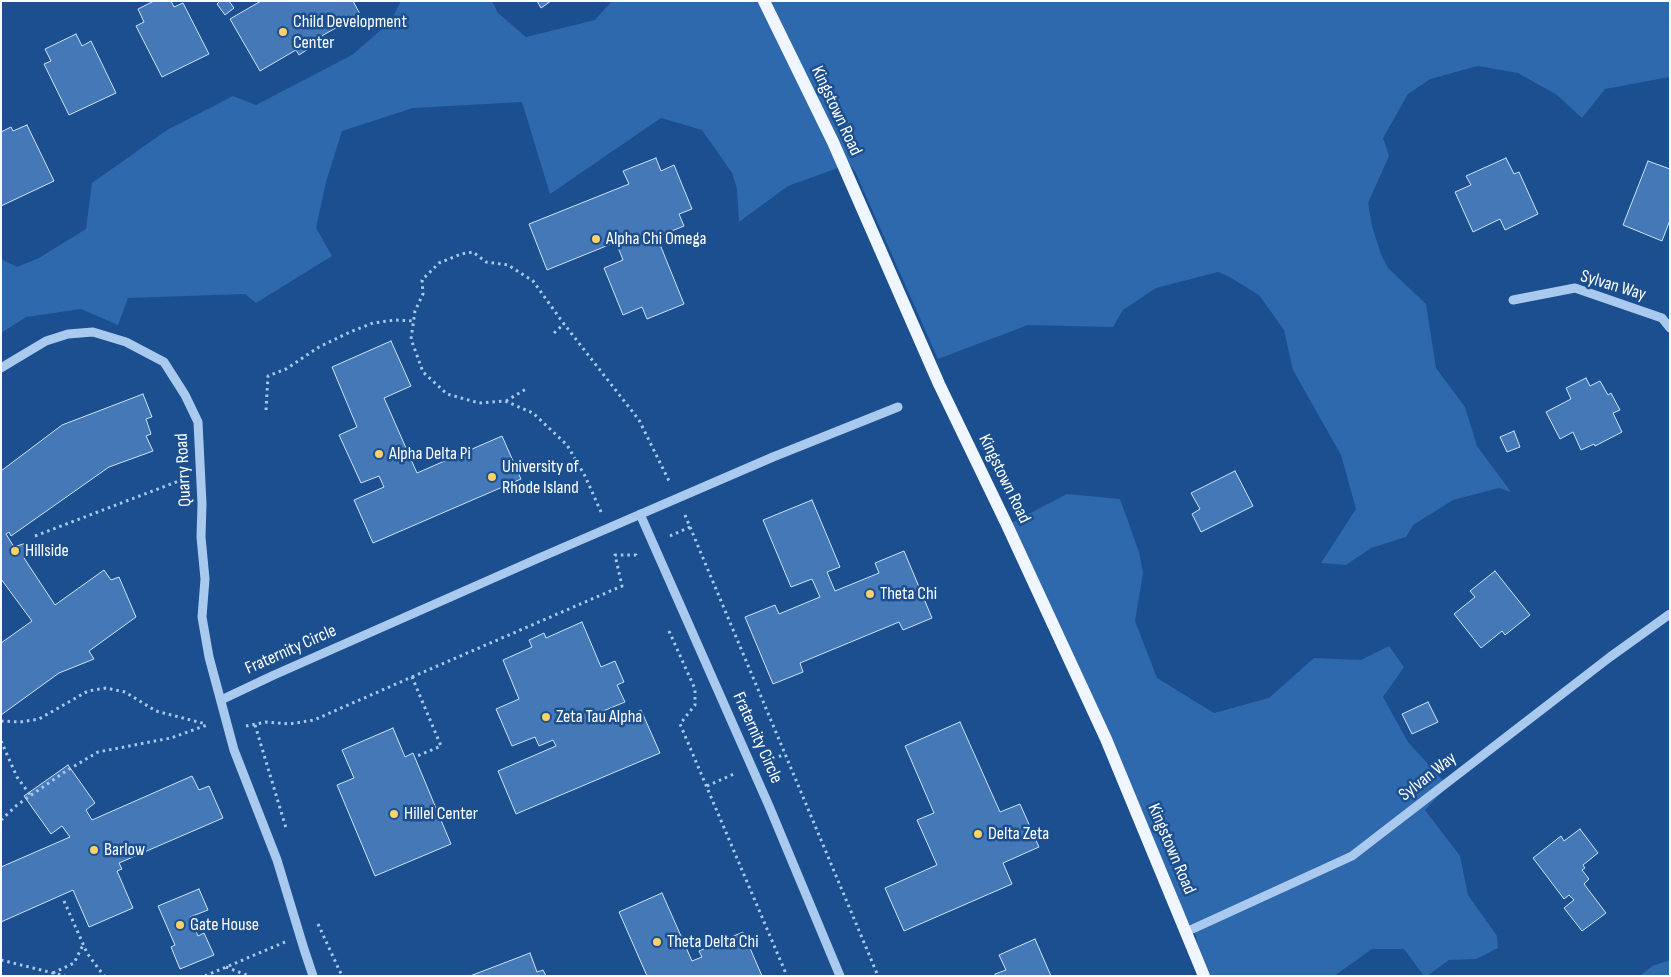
<!DOCTYPE html>
<html>
<head>
<meta charset="utf-8">
<style>
  body { margin:0 }
  #map { position:relative; width:1671px; height:977px; overflow:hidden; background:#1b4f8f; font-family:"Sofia Sans Condensed",sans-serif }
  canvas { display:block }
  .frame { position:absolute; inset:0; border:2px solid #fff; pointer-events:none }
</style>
</head>
<body>
<div id="map">
<canvas width="1671" height="977"></canvas>
<div class="frame"></div>
</div>
<script>
const ctx = document.querySelector('canvas').getContext('2d');
ctx.lineJoin = 'round';
function fill(path, color) {
  ctx.fillStyle = color;
  ctx.fill(path, 'evenodd');
}
function toPath(rows) {
  const path = new Path2D();
  for (const r of rows) {
    path.moveTo(r[0], r[1]);
    for (let i = 2; i < r.length; i += 2) path.lineTo(r[i], r[i + 1]);
  }
  return path;
}
function stroke(path, color, width, dash) {
  ctx.strokeStyle = color;
  ctx.lineWidth = width;
  ctx.lineCap = dash ? 'butt' : 'round';
  ctx.setLineDash(dash || []);
  ctx.stroke(path);
}
function write(font, color, halo, rows, align = 'center') {
  ctx.font = font + ' "Sofia Sans Condensed",sans-serif';
  ctx.lineWidth = 5;
  ctx.setLineDash([]);
  ctx.textBaseline = 'middle';
  ctx.strokeStyle = halo;
  ctx.fillStyle = color;
  for (const [text, x, y, turn = 0] of rows) {
    ctx.save();
    ctx.translate(x, y);
    ctx.rotate((+turn || 0) * Math.PI / 180);
    ctx.textAlign = isNaN(turn) ? turn : align;
    if (halo) ctx.strokeText(text, 0, 0);
    ctx.fillText(text, 0, 0);
    ctx.restore();
  }
}
const green = toPath([
  [401,1,492,1,498,13,526,37,595,20,612,1,1670,1,1670,77,1605,89,1582,118,1557,95,1518,73,1478,66,1430,79,1408,94,1383,138,1389,156,1368,203,1372,226,1381,254,1388,268,1426,304,1436,368,1465,407,1477,446,1511,492,1499,488,1453,500,1413,525,1406,537,1371,548,1346,565,1321,563,1356,509,1341,455,1293,370,1284,330,1259,295,1228,276,1218,272,1156,288,1123,310,1113,327,1028,325,938,359,855,171,849,164,788,186,739,222,737,189,732,173,702,130,661,118,550,194,522,102,413,108,342,131,326,182,316,228,332,256,256,303,245,294,128,298,118,325,81,309,26,317,1,333,1,259,17,267,39,258,86,229,92,183,167,130,233,96,256,105,352,55,390,22],
  [1067,494,1120,499,1139,552,1143,573,1135,621,1157,678,1214,713,1269,698,1314,658,1361,660,1389,646,1404,667,1383,697,1408,742,1448,786,1425,810,1460,856,1468,895,1497,936,1498,948,1476,959,1449,960,1427,976,1424,976,1404,949,1372,949,1334,976,1211,976,1198,946,1195,933,1188,922,1012,526,1013,522],
  [1670,960,1670,976,1640,976,1652,966]
]);
const building = toPath([
  [154,1,171,1,174,7,183,3,209,54,162,77,136,26,144,22,138,9,154,1],
  [220,1,229,1,234,8,225,15,217,4,220,1],
  [261,1,353,1,360,14,306,45,308,49,299,55,296,50,260,71,230,19,261,1],
  [537,1,551,1,541,8,537,1],
  [76,34,82,46,91,41,116,93,69,115,44,64,51,61,45,49,76,34],
  [27,125,54,181,1,206,1,132,11,127,13,131,27,125],
  [656,158,661,171,674,165,692,209,679,214,684,226,657,237,684,304,647,319,642,307,623,315,604,268,623,260,616,242,547,270,529,224,629,184,623,171,656,158],
  [1506,158,1514,174,1519,172,1538,214,1505,230,1500,219,1473,232,1455,192,1471,185,1466,176,1506,158],
  [1648,161,1670,169,1670,220,1662,241,1623,225,1648,161],
  [391,341,411,386,384,398,417,473,502,436,521,479,373,543,354,500,384,487,379,476,361,483,339,435,357,427,332,367,391,341],
  [1586,378,1590,386,1600,381,1608,395,1611,393,1620,410,1613,413,1622,432,1595,446,1594,444,1581,450,1573,432,1560,439,1546,412,1571,399,1566,388,1586,378],
  [143,394,152,417,146,419,151,434,146,436,153,451,109,467,11,536,9,532,6,534,14,547,26,543,31,556,24,558,55,605,104,570,111,580,119,577,136,617,89,651,94,659,59,673,1,715,1,643,32,621,1,579,1,471,62,425,143,394],
  [1514,431,1520,447,1507,452,1500,437,1514,431],
  [1235,471,1253,506,1201,532,1192,514,1200,509,1191,493,1235,471],
  [812,500,840,567,827,572,835,591,879,573,875,563,904,551,932,618,903,630,899,622,800,663,803,672,773,684,745,617,775,605,779,614,820,597,812,579,791,587,763,520,812,500],
  [1495,571,1530,615,1505,635,1502,631,1481,648,1454,614,1475,597,1470,591,1495,571],
  [582,622,601,667,615,661,624,682,617,685,625,702,591,716,595,724,608,719,610,723,641,710,660,753,516,814,498,771,556,746,553,740,539,746,535,737,512,746,496,709,519,699,503,660,532,647,529,640,544,633,546,638,582,622],
  [1428,702,1438,722,1412,734,1402,714,1428,702],
  [960,722,1000,812,1020,804,1039,847,1003,863,1012,884,904,931,885,888,937,865,917,820,934,813,905,746,960,722],
  [393,728,405,757,413,753,451,844,375,876,337,785,354,778,342,750,393,728],
  [68,765,95,803,86,810,92,820,192,776,199,790,209,786,223,818,119,863,122,869,117,871,133,908,89,927,73,890,1,922,1,867,70,837,62,826,51,834,24,796,68,765],
  [1580,829,1598,853,1583,865,1585,868,1582,870,1589,879,1584,884,1606,913,1582,931,1564,908,1574,900,1569,895,1564,899,1533,858,1561,836,1564,841,1580,829],
  [199,889,208,910,190,917,198,936,204,933,214,955,180,969,171,947,175,945,158,906,199,889],
  [662,893,692,961,702,957,699,951,743,932,762,976,647,976,619,912,662,893],
  [1035,939,1051,976,995,976,995,974,1006,970,999,955,1035,939],
  [530,953,537,972,543,970,546,976,470,976,530,953]
]);
const path = toPath([
  [554,333,564,324],
  [506,401,526,389],
  [266,410,268,376,286,369,319,347,350,332,373,323,395,320,414,321],
  [601,512,585,476,567,445,533,413,505,401,479,403,447,394,423,372,411,339,415,311,423,294,422,280,439,263,461,254,473,252,486,262,508,265,533,281,564,324,639,420,670,483],
  [685,515,878,976],
  [35,536,184,479],
  [670,536,690,527],
  [669,631,695,689,695,705,680,724,787,976],
  [412,677,622,586,615,555,636,555,638,559],
  [1,721,20,722,39,719,88,691,106,688,125,692,156,711,206,724],
  [255,725,286,828],
  [246,726,266,722,289,724,314,720,412,677,441,746,415,757],
  [1,741,17,777,31,796],
  [767,762,785,754],
  [707,786,736,773],
  [1,820,17,805,66,771,98,752,171,738,207,725],
  [64,901,87,953,104,976],
  [318,924,342,976],
  [1,960,65,976],
  [226,967,249,976],
  [53,973,74,963,83,945],
  [205,976,285,942]
]);
const minor = toPath([
  [1513,300,1575,288,1662,318,1670,328],
  [1,368,46,341,68,334,93,332,126,342,164,362,185,395,198,422,202,504,201,537,205,579,202,617,209,657,234,750,277,860,304,949,313,976],
  [640,514,769,806,840,976],
  [221,700,274,675,539,558,773,457,898,407],
  [1186,932,1352,856,1610,657,1670,614]
]);
const major = toPath([
  [764,1,833,142,939,384,1007,525,1106,739,1204,976]
]);
const markers = [
  [283,32,5,"#ffd166"],
  [596,239,5,"#ffd166"],
  [379,454,5,"#ffd166"],
  [492,477,5,"#ffd166"],
  [15,551,5,"#ffd166"],
  [870,594,5,"#ffd166"],
  [546,717,5,"#ffd166"],
  [394,814,5,"#ffd166"],
  [978,834,5,"#ffd166"],
  [94,850,5,"#ffd166"],
  [180,925,5,"#ffd166"],
  [657,942,5,"#ffd166"]
];
const poiNames = [
  ["Child Development",293,22],
  ["Center",293,43],
  ["Alpha Chi Omega",606,239],
  ["Alpha Delta Pi",389,454],
  ["University of",502,467],
  ["Rhode Island",502,488],
  ["Hillside",25,551],
  ["Theta Chi",880,594],
  ["Zeta Tau Alpha",556,717],
  ["Hillel Center",404,814],
  ["Delta Zeta",988,834],
  ["Barlow",104,850],
  ["Gate House",190,925],
  ["Theta Delta Chi",667,942]
];
const streetNames = [
  ["Kingstown Road",836,111,65],
  ["Sylvan Way",1613,286,17],
  ["Quarry Road",184,470,-93],
  ["Kingstown Road",1004,479,64],
  ["Fraternity Circle",291,650,-24],
  ["Fraternity Circle",757,738,66],
  ["Sylvan Way",1428,777,-38],
  ["Kingstown Road",1171,849,67]
];
fill(green, '#2e69ad');
fill(building, '#4478b7');
stroke(building, '#cfe3fa', 1);
stroke(path, '#a9c9ee', 3, [2.5, 4]);
stroke(minor, '#a9c9ee', 9);
stroke(major, '#f0f6ff', 12);
for (const [x, y, r, color] of markers) {
  const dot = new Path2D();
  dot.arc(x, y, r, 0, 2 * Math.PI);
  ctx.fillStyle = color;
  ctx.fill(dot);
  stroke(dot, '#1b4f8f', 2);
}
write('18px', '#fff', '#1b4f8f', poiNames, 'left');
write('18px', '#fff', '#1b4f8f', streetNames);
</script>
</body>
</html>
